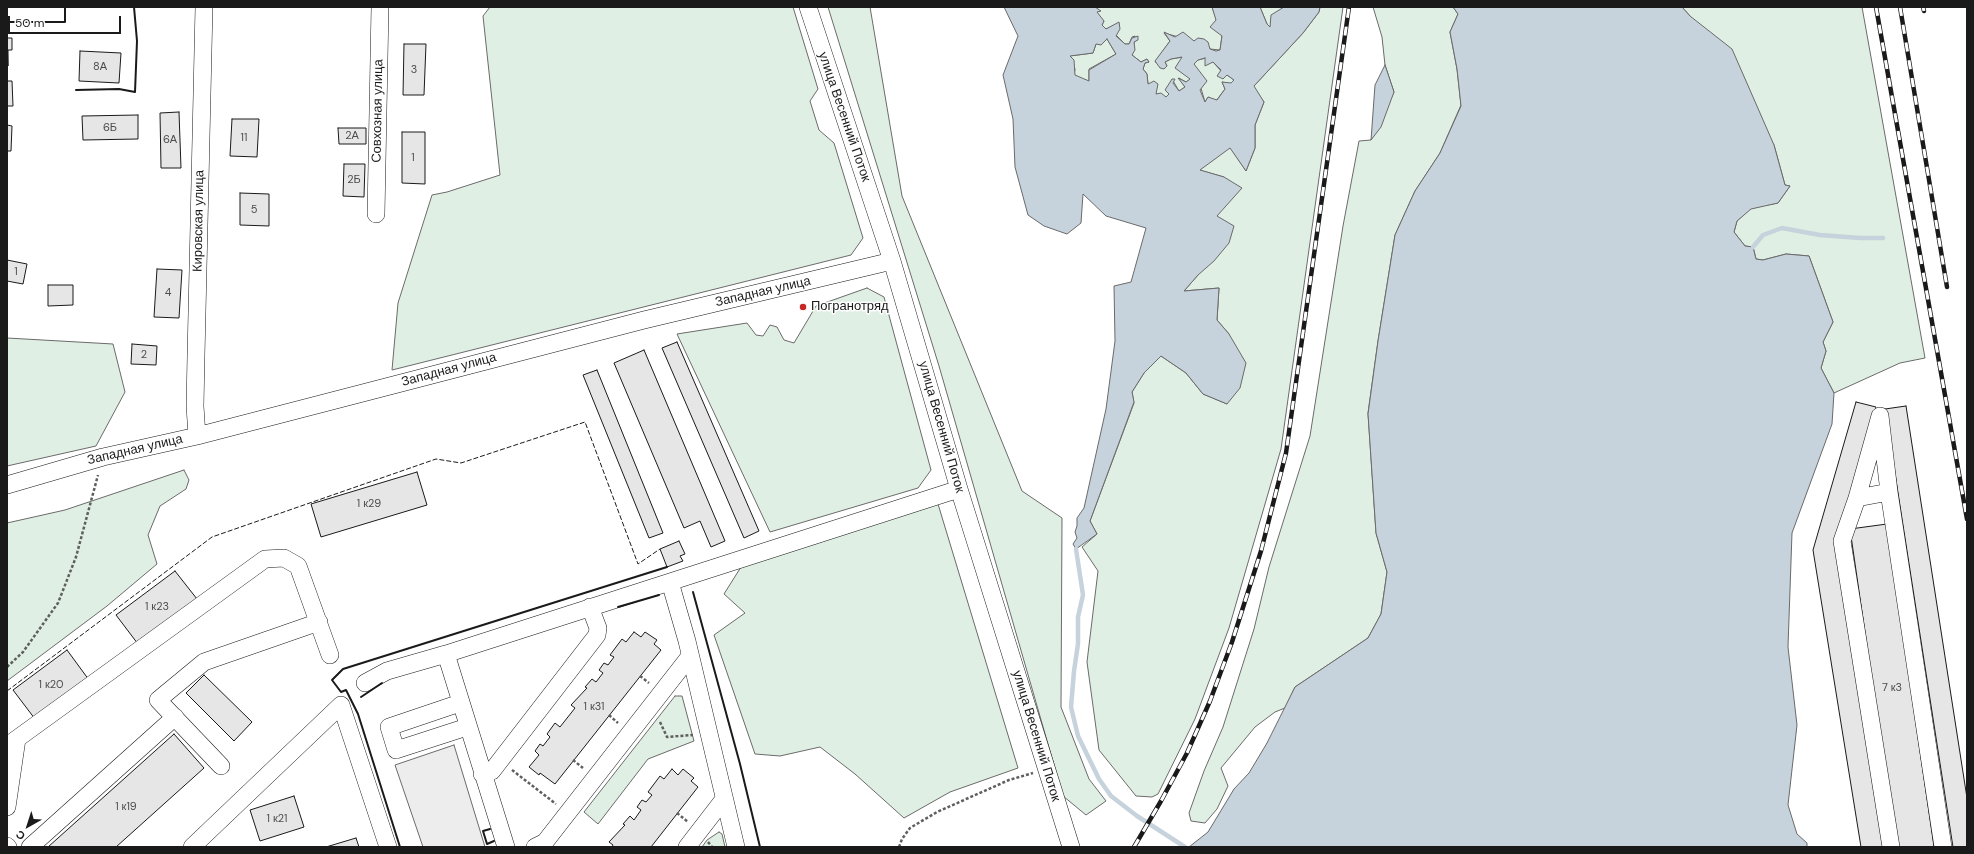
<!DOCTYPE html>
<html>
<head>
<meta charset="utf-8">
<style>
  body { margin:0 }
  #map { position:relative; width:1974px; height:854px; overflow:hidden; background:#fff; font-family:"DM Sans",sans-serif }
  canvas { display:block }
  .frame { position:absolute; inset:0; border:8px solid #1a1a1a; pointer-events:none }
  .north { position:absolute; left:8px; top:806px; width:40px; height:40px; -webkit-text-stroke:3px #fff; paint-order:stroke; rotate:219deg; font-size:11px; font-weight:700; line-height:16px; text-align:center; color:#1a1a1a }
  .north::after { content:''; display:block; margin:auto; width:14px; height:18px; background:#1a1a1a; clip-path:polygon(50% 0,100% 100%,50% 72%,0 100%) }
  .scale { position:absolute; left:8px; top:16px; width:113px; height:18px; box-sizing:border-box; border:2px solid #1a1a1a; border-top:0; padding-left:5px; font-size:12px; line-height:14px; white-space:nowrap; color:#1a1a1a; -webkit-text-stroke:3px #fff; paint-order:stroke }
</style>
</head>
<body>
<div id="map">
<canvas width="1974" height="854"></canvas>
<div class="frame"></div>
<div class="north">С</div>
<div class="scale">50 m</div>
</div>
<script>
const ctx = document.querySelector('canvas').getContext('2d');
ctx.lineJoin = 'round';
function fill(path, color) {
  ctx.fillStyle = color;
  ctx.fill(path, 'evenodd');
}
function toPath(rows) {
  const path = new Path2D();
  for (const r of rows) {
    path.moveTo(r[0], r[1]);
    for (let i = 2; i < r.length; i += 2) path.lineTo(r[i], r[i + 1]);
  }
  return path;
}
function stroke(path, color, width, dash) {
  ctx.strokeStyle = color;
  ctx.lineWidth = width;
  ctx.lineCap = dash ? 'butt' : 'round';
  ctx.setLineDash(dash || []);
  ctx.stroke(path);
}
function write(font, color, halo, rows, align = 'center') {
  ctx.font = font + ' "DM Sans",sans-serif';
  ctx.lineWidth = 3;
  ctx.setLineDash([]);
  ctx.textBaseline = 'middle';
  ctx.strokeStyle = halo;
  ctx.fillStyle = color;
  for (const [text, x, y, turn = 0] of rows) {
    ctx.save();
    ctx.translate(x, y);
    ctx.rotate((+turn || 0) * Math.PI / 180);
    ctx.textAlign = isNaN(turn) ? turn : align;
    if (halo) ctx.strokeText(text, 0, 0);
    ctx.fillText(text, 0, 0);
    ctx.restore();
  }
}
const green = toPath([
  [490,7,793,7,818,89,810,101,819,130,834,143,863,238,851,255,392,370,398,303,432,195,447,192,500,175,483,16,490,7],
  [828,7,870,7,902,196,1022,491,1062,518,1061,707,1089,779,1106,801,1086,815,1063,796,939,366,828,7],
  [1095,7,1212,7,1222,36,1220,50,1210,49,1208,45,1164,33,1170,41,1155,62,1167,66,1165,62,1171,59,1183,57,1191,79,1186,82,1179,78,1185,87,1179,91,1172,79,1169,94,1166,98,1156,94,1148,84,1147,74,1143,69,1145,63,1149,62,1147,59,1141,62,1132,55,1135,36,1132,37,1129,44,1125,44,1116,35,1119,23,1106,29,1102,25,1104,21,1097,15,1097,12,1100,11,1095,7],
  [1260,7,1284,7,1272,22,1270,28,1267,24,1260,7],
  [1320,7,1343,7,1281,449,1229,628,1195,719,1158,794,1152,797,1136,796,1099,750,1087,662,1098,571,1082,547,1097,534,1090,521,1134,403,1132,392,1144,373,1161,356,1186,373,1203,394,1227,404,1229,334,1217,320,1219,288,1184,291,1198,275,1217,216,1224,177,1199,170,1230,147,1246,171,1255,148,1255,125,1264,102,1253,87,1303,33,1319,12,1320,7],
  [1373,7,1453,7,1458,14,1450,32,1457,69,1461,105,1440,153,1415,191,1395,235,1378,341,1368,413,1376,533,1387,572,1381,614,1368,638,1295,687,1285,708,1275,712,1255,727,1221,768,1228,786,1217,809,1205,823,1191,821,1189,813,1204,771,1223,727,1254,629,1269,567,1310,436,1343,226,1359,141,1371,140,1394,92,1385,65,1382,37,1373,7],
  [1682,7,1862,7,1925,358,1900,363,1834,393,1821,368,1826,351,1823,342,1833,322,1809,256,1786,254,1763,260,1756,259,1753,247,1745,246,1734,232,1737,221,1751,208,1778,203,1790,186,1785,185,1774,145,1690,16,1682,7],
  [1107,39,1116,54,1089,69,1089,82,1074,75,1075,69,1069,56,1093,53,1096,44,1107,39],
  [1206,58,1213,62,1221,71,1218,76,1227,75,1234,80,1231,84,1222,82,1225,89,1216,101,1208,97,1205,102,1194,64,1198,60,1206,58],
  [867,288,884,297,931,470,918,488,770,532,677,334,747,323,756,335,763,336,770,325,777,327,784,340,794,343,816,306,867,288],
  [7,338,113,344,125,392,96,446,7,466,7,338],
  [184,470,189,480,186,489,160,506,148,535,157,564,107,606,7,681,7,523,65,510,184,470],
  [938,504,1018,768,950,792,904,818,855,774,820,747,780,756,755,754,714,635,745,613,724,594,741,567,938,504],
  [675,696,682,696,694,741,648,759,598,824,584,812,675,696],
  [719,832,722,834,725,847,702,847,707,840,719,832]
]);
const parking = toPath([
  [454,745,485,847,423,847,395,765,454,745]
]);
const water = toPath([
  [1004,7,1095,7,1101,11,1097,12,1104,21,1102,25,1106,29,1119,22,1120,29,1116,36,1125,44,1129,44,1132,38,1138,36,1138,40,1134,42,1135,50,1132,55,1141,62,1147,59,1149,62,1145,63,1143,69,1147,74,1148,84,1154,81,1158,84,1156,94,1161,93,1166,97,1169,94,1165,90,1172,79,1175,79,1173,83,1179,91,1185,87,1178,78,1186,82,1190,79,1175,68,1182,57,1171,59,1165,62,1167,66,1164,69,1160,68,1155,61,1170,41,1164,32,1175,37,1183,32,1194,41,1198,38,1204,39,1208,42,1210,49,1216,51,1220,50,1222,36,1210,27,1216,20,1212,7,1260,7,1267,24,1270,27,1271,15,1284,7,1320,7,1319,12,1303,33,1254,86,1264,102,1255,125,1255,148,1246,171,1230,148,1200,170,1224,177,1242,188,1217,216,1234,226,1229,243,1214,261,1198,275,1184,291,1219,288,1217,320,1229,334,1246,363,1240,388,1227,404,1203,394,1186,373,1161,356,1144,373,1132,392,1134,402,1090,521,1097,534,1076,549,1073,544,1077,538,1075,532,1077,526,1077,518,1084,508,1106,409,1115,341,1114,286,1131,282,1146,228,1106,216,1083,194,1081,223,1067,234,1044,226,1028,215,1015,167,1013,119,1003,75,1018,36,1004,7],
  [1107,39,1116,54,1089,70,1089,81,1075,75,1074,60,1070,56,1093,53,1096,44,1101,45,1107,39],
  [1205,58,1205,66,1213,62,1221,70,1217,76,1223,79,1227,75,1234,80,1231,83,1222,82,1225,89,1217,100,1208,97,1205,102,1200,90,1207,81,1194,64,1198,60,1205,58],
  [1453,7,1682,7,1690,16,1732,49,1774,145,1785,185,1790,186,1778,203,1751,209,1737,221,1734,232,1745,246,1753,247,1756,259,1763,260,1786,254,1809,256,1833,322,1823,342,1826,351,1821,368,1834,393,1832,424,1792,533,1788,647,1797,725,1788,805,1797,834,1807,843,1807,847,1189,847,1208,832,1234,789,1249,773,1267,743,1295,687,1368,638,1381,614,1387,572,1376,533,1368,414,1378,341,1395,235,1415,191,1440,153,1461,106,1457,69,1450,32,1458,14,1453,7],
  [1385,65,1394,92,1381,127,1371,140,1375,85,1385,65]
]);
const stream = toPath([
  [1753,247,1763,235,1782,228,1820,235,1860,238,1883,238],
  [1076,549,1083,595,1078,617,1078,644,1074,671,1071,707,1078,736,1099,779,1111,796,1137,816,1185,847]
]);
const building = toPath([
  [7,38,12,38,12,50,8,50,8,66,7,38],
  [404,44,426,44,424,95,403,95,404,44],
  [80,51,121,53,119,83,79,81,80,51],
  [7,81,12,81,13,106,7,106,7,81],
  [179,112,181,168,161,168,160,113,179,112],
  [138,115,138,139,83,140,82,116,138,115],
  [232,119,259,119,257,157,230,156,232,119],
  [7,125,12,126,11,151,7,151,7,125],
  [338,128,366,128,366,144,339,144,338,128],
  [402,132,425,132,425,184,402,183,402,132],
  [344,164,365,164,364,197,343,196,344,164],
  [240,193,269,194,269,226,240,225,240,193],
  [7,260,27,264,23,284,7,281,7,260],
  [157,269,182,270,179,318,154,317,157,269],
  [48,285,73,285,73,305,48,306,48,285],
  [677,342,759,531,744,538,662,348,677,342],
  [132,344,157,346,156,365,131,364,132,344],
  [644,350,725,541,711,547,700,521,684,528,614,363,644,350],
  [597,370,663,533,649,538,583,375,597,370],
  [1856,402,1876,407,1835,547,1883,847,1861,847,1813,550,1856,402],
  [1906,406,1967,798,1967,847,1953,847,1885,409,1906,406],
  [417,472,427,505,321,537,311,504,417,472],
  [1887,524,1934,847,1896,847,1850,529,1887,524],
  [679,541,685,554,680,556,683,561,667,567,660,549,679,541],
  [175,571,197,599,138,644,116,615,175,571],
  [634,632,641,637,645,632,657,640,654,644,661,650,555,784,540,773,539,775,529,767,539,755,535,751,540,744,543,746,550,737,547,734,555,723,560,727,575,708,571,705,587,688,585,687,592,679,596,682,603,673,599,670,604,663,608,665,614,657,610,655,622,639,626,642,634,632],
  [67,650,89,680,35,719,13,690,67,650],
  [204,675,252,722,234,741,186,693,204,675],
  [174,734,204,768,116,847,48,847,174,734],
  [672,769,678,775,683,769,694,778,691,781,698,787,651,847,612,847,613,845,609,842,625,825,623,824,630,816,634,820,641,810,637,807,642,800,646,802,652,795,648,792,660,776,664,779,672,769],
  [294,796,304,827,260,841,250,810,294,796],
  [356,838,359,847,326,847,356,838]
]);
const path = toPath([
  [7,667,23,652,58,603,76,557,98,475],
  [640,676,649,683],
  [609,715,618,723],
  [660,722,667,737,693,735],
  [573,760,583,768],
  [512,770,556,804],
  [677,813,688,822],
  [708,842,712,847],
  [899,847,902,839,910,828,937,812,1009,780,1033,773]
]);
const minor = toPath([
  [808,7,892,261,959,489,1071,847],
  [376,214,380,7],
  [197,436,195,406,196,356,204,7],
  [7,485,103,457,197,436,644,320,892,261],
  [1857,498,1880,416,1889,492],
  [670,582,687,641,736,847],
  [446,654,506,847],
  [365,683,387,671,446,654,959,489],
  [460,703,389,727,396,750,467,727],
  [7,746,265,559,284,558,298,566,330,655],
  [221,766,158,700,204,662,319,622],
  [482,774,492,771,597,635,598,628,590,607],
  [7,807,17,739],
  [7,846,8,847],
  [30,847,175,717],
  [192,847,341,705,388,847],
  [535,847,545,842,690,656],
  [687,847,724,799],
  [1891,847,1842,541,1857,498,1889,492,1943,847]
]);
const rail = toPath([
  [1876,7,1967,519],
  [1900,7,1947,287],
  [1923,7,1924,11],
  [1134,847,1161,801,1187,753,1210,701,1232,642,1261,551,1286,453,1349,7]
]);
const fence = toPath([
  [7,691,212,537,436,459,461,463,585,422,638,564,660,549]
]);
const wall = toPath([
  [7,22,65,22,65,7],
  [76,90,119,89,135,92,137,41,134,7],
  [693,592,740,764,760,847],
  [618,607,659,595],
  [361,697,382,683],
  [490,829,483,831,487,844,494,841],
  [400,847,358,714,346,690,341,692,332,680,343,669,667,567]
]);
const markers = [
  [803,307,4,"#c62828"]
];
const numberNames = [
  ["8А",100,67],
  ["3",414,70],
  ["6Б",110,128],
  ["2А",352,136],
  ["11",244,138],
  ["6А",170,140],
  ["1",413,158],
  ["2Б",354,180],
  ["5",254,210],
  ["1",16,272],
  ["4",168,293],
  ["2",144,355],
  ["1 к29",369,504],
  ["1 к23",157,607],
  ["1 к20",51,685],
  ["7 к3",1892,688],
  ["1 к31",594,707],
  ["1 к19",126,807],
  ["1 к21",277,819]
];
const streetNames = [
  ["Совхозная улица",378,111,-89],
  ["улица Весенний Поток",844,117,71],
  ["Кировская улица",199,221,-89],
  ["Западная улица",763,292,-13],
  ["Западная улица",449,370,-15],
  ["улица Весенний Поток",941,427,74],
  ["Западная улица",135,450,-13],
  ["улица Весенний Поток",1036,736,73]
];
const poiNames = [
  ["Погранотряд",811,307]
];
fill(green, '#e0efe3');
stroke(green, '#6a6a6a', 1);
fill(parking, '#ededed');
stroke(parking, '#6a6a6a', 1);
fill(water, '#c6d2dc');
stroke(water, '#6a6a6a', 1);
stroke(stream, '#c6d2dc', 4.5);
fill(building, '#e6e6e6');
stroke(building, '#1a1a1a', 1);
stroke(minor, '#1a1a1a', 18);
stroke(path, '#5f5f5f', 2.5, [3, 2]);
stroke(minor, '#fff', 17);
stroke(rail, '#1a1a1a', 4.5);
stroke(rail, '#fff', 3, [9]);
stroke(fence, '#1a1a1a', 1, [5, 2]);
stroke(wall, '#1a1a1a', 2);
for (const [x, y, r, color] of markers) {
  const dot = new Path2D();
  dot.arc(x, y, r, 0, 2 * Math.PI);
  ctx.fillStyle = color;
  ctx.fill(dot);
  stroke(dot, '#fff', 1.5);
}
write('11px', '#4d4d4d', null, numberNames);
write('13px', '#1a1a1a', '#fff', streetNames);
write('13px', '#1a1a1a', '#fff', poiNames, 'left');
</script>
</body>
</html>
